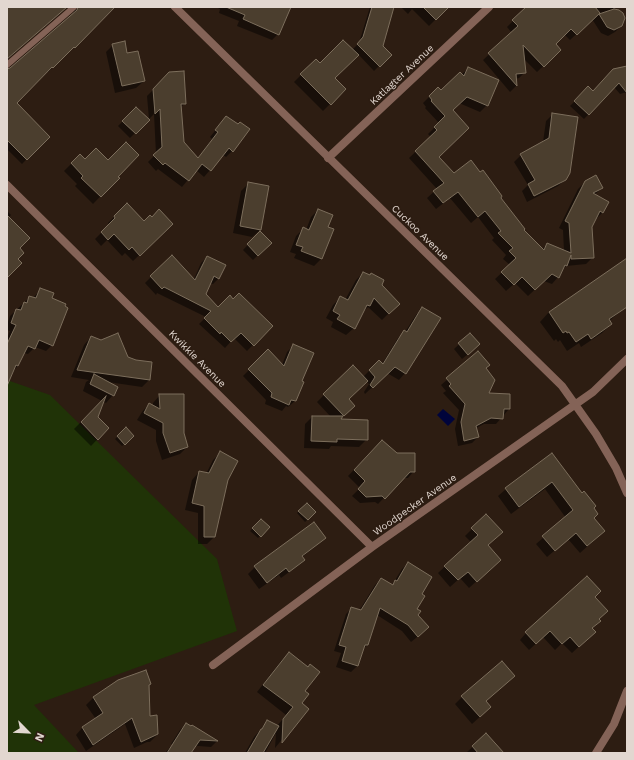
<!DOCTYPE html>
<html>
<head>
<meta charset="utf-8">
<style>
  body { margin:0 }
  #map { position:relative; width:634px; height:760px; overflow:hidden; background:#2d1d12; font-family:"Work Sans",sans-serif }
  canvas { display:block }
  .frame { position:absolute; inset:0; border:8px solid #e2d7d0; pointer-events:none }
  .north { position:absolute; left:8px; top:712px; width:40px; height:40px; -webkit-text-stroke:3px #2d1d12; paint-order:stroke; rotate:114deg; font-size:11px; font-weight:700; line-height:16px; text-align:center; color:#e2d7d0 }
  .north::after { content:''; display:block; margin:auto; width:14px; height:18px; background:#e2d7d0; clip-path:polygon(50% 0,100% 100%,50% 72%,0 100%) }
</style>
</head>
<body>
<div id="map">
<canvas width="634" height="760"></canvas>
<div class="frame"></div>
<div class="north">N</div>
</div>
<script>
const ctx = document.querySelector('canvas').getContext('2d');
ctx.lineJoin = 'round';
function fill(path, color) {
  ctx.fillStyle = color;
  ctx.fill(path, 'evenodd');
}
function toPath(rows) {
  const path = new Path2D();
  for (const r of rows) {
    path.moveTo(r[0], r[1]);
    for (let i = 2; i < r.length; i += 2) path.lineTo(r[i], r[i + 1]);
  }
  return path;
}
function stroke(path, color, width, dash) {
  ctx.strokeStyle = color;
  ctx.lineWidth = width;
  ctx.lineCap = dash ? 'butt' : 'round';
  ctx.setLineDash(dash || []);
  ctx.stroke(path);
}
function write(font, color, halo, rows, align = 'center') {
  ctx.font = font + ' "Work Sans",sans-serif';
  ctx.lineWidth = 3;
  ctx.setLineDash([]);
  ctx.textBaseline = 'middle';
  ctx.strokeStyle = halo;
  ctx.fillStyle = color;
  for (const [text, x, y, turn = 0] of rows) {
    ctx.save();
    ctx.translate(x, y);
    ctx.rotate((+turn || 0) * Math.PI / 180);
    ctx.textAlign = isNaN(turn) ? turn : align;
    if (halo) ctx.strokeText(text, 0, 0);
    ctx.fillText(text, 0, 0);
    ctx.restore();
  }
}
const green = toPath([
  [7,380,50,395,217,559,237,631,34,705,79,753,7,753]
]);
const water = toPath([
  [443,409,455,419,448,426,437,415]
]);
const shadow = toPath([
  [69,7,114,7,69,52,68,51,48,72,47,71,15,103,48,137,22,164,7,149,7,70,10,69,74,14,73,8],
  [216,7,290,7,278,34,272,40,237,26,239,21,219,13,220,9],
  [370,7,393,7,382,46,390,55,374,71,358,54,334,78,345,89,323,111,294,82,316,60,320,64,352,50,359,43],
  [401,7,448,7,429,26,412,9,408,14],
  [527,7,613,7,622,14,621,26,615,32,608,36,601,33,592,19,570,40,564,34,554,44,560,50,537,72,523,58,525,72,519,78,515,79,516,86,510,92,483,60,512,33,507,27],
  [113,45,126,55,144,81,136,88,115,93,106,52],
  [627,67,627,92,620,94,614,87,584,119,570,106,588,88,593,93],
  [468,69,487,105,480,112,459,103,452,110,438,157,454,175,499,198,523,230,542,250,547,244,564,251,563,230,559,228,578,189,585,182,602,188,594,195,603,212,596,219,591,227,593,257,586,264,566,266,562,270,558,277,552,284,544,281,528,296,515,283,506,291,495,279,510,265,503,259,506,255,492,240,494,238,478,217,471,223,450,198,436,209,427,198,437,189,409,158,431,137,428,134,439,123,425,108,426,107,423,103,438,88,441,91],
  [170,73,185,103,180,108,183,142,197,159,212,139,210,137,226,117,232,151,226,157,223,155,204,177,196,170,182,187,158,169,156,171,148,162,156,154,154,114,149,119,147,96],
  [136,108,148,120,130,138,118,126],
  [553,114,566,179,558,186,527,202,522,191,528,185,514,162,521,155,543,142,546,121],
  [80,155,85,160,118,178,93,204,75,186,77,184,64,171],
  [249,183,260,230,252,237,233,233,241,191],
  [127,204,144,222,152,218,172,224,133,261,125,253,122,256,107,240,101,246,95,239,109,225,108,223],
  [318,210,327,227,333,229,321,259,314,266,294,258,296,254,290,252,296,236,303,229,306,230,311,217],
  [7,211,11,215,8,218,18,248,17,259,7,277],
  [260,232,270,243,253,260,243,250],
  [172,256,194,279,201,263,207,257,219,278,213,284,210,283,205,294,218,308,271,326,247,351,234,338,225,348,199,324,206,317,157,293,156,295,145,283],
  [627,268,627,297,623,309,609,321,611,324,602,333,581,347,579,343,567,351,560,340,558,342,556,339,554,341,540,322,549,312],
  [363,273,380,285,398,304,382,320,368,307,362,313,354,328,346,335,331,327,333,322,326,318,333,305,341,297,345,300,356,280],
  [41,289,51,299,52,345,46,351,35,347,28,354,24,353,18,366,7,376,7,338,10,331,7,330,7,325,10,316,30,297,33,298],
  [423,308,405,373,399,380,387,373,365,394,364,392,369,384,366,381,347,400,353,406,338,420,367,439,359,447,331,446,329,449,304,448,305,424,312,417,331,417,317,402,353,366,363,377,379,361,382,364,398,338,405,332,416,315],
  [470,334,474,349,462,359,454,349],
  [91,337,128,358,149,380,142,387,108,382,113,395,106,403,103,401,97,417,108,428,91,446,74,429,102,401,83,391,86,382,89,380,71,377,84,345],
  [293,346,301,381,295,401,288,407,286,406,282,411,265,404,266,400,243,376,268,351,282,365,287,352],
  [478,353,484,369,488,394,509,409,496,424,484,424,476,428,478,437,472,443,458,446,455,429,459,410,443,393,446,391,441,385],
  [160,395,183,433,187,447,180,454,162,460,156,441,156,430,137,420,142,412,149,404,153,406,153,403],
  [126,429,133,436,122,446,115,439],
  [382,441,414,471,408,478,403,478,378,504,375,502,360,503,352,496,360,488,348,476],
  [220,453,227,480,214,537,207,544,198,544,198,513,185,510,192,480,199,472,206,474,213,460],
  [552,454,592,508,593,518,604,531,580,553,568,539,547,557,536,544,566,518,545,489,511,514,498,496,506,489],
  [307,504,315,512,305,522,297,513],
  [486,515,487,546,492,567,469,588,460,578,450,587,438,573,471,542,465,536],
  [261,520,268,527,258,538,250,531],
  [325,538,302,557,304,560,296,567,281,578,279,575,259,589,248,574,255,567],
  [408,563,416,609,422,633,411,642,402,631,377,615,367,645,362,650,357,666,351,672,336,667,341,653,334,651,346,614,352,608,359,611,375,585,381,579,392,585,402,569],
  [594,597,598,619,591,628,588,638,572,653,562,643,555,650,543,637,529,650,520,640,526,633],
  [289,653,307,668,310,665,300,703,307,709,275,748,276,733,265,753,245,753,254,737,268,721,277,726,286,715,257,692,282,660],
  [119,681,148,685,149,717,158,734,150,742,147,742,134,748,125,724,86,751,76,735,82,728,96,719,86,705,93,698],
  [462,697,485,701,483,714,472,724,455,704],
  [186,724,191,727,192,726,217,741,211,747,174,744,188,753,165,753,173,744,171,744,180,730],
  [486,735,500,753,467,753,467,752]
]);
const building = toPath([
  [7,7,67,7,7,59,7,7],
  [78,7,115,7,75,48,74,47,53,68,52,67,17,103,50,137,27,160,7,140,7,69,10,68,77,10,78,7],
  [226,7,291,7,279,35,243,19,245,15,226,7],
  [372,7,394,7,383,46,392,55,380,67,357,44,363,37,372,7],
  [423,7,449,7,436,20,423,7],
  [526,7,595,7,600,13,577,35,571,29,556,44,561,50,544,67,523,45,526,73,516,74,517,86,488,53,518,26,512,20,526,7],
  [614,9,619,10,623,13,625,18,622,26,614,30,607,27,599,14,614,9],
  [343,40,359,55,335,78,346,89,331,105,300,74,316,59,320,63,343,40],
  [125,41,127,53,138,51,145,81,122,86,112,44,125,41],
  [627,66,627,93,619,83,589,115,574,101,588,86,593,91,613,69,627,66],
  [468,67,499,80,488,106,467,97,453,110,469,128,439,157,454,173,471,160,480,172,483,170,502,196,501,198,525,229,524,230,544,250,547,243,571,253,569,223,565,221,585,181,596,175,603,188,593,193,609,202,603,213,600,211,592,227,594,258,571,259,571,255,567,266,565,265,559,278,552,274,535,290,522,277,514,285,501,272,516,258,509,251,513,248,498,233,501,231,485,211,478,217,458,192,443,203,433,191,444,183,415,151,437,130,434,127,445,116,431,101,432,100,429,96,438,87,441,90,460,72,464,76,468,67],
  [184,71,186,104,181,104,184,142,198,158,218,132,215,130,226,116,238,124,240,122,250,129,233,152,229,148,211,171,202,164,189,181,165,163,163,165,153,155,162,147,160,109,155,114,153,89,169,72,184,71],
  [136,107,150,120,136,134,122,121,136,107],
  [552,113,578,117,570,173,566,180,534,196,528,184,535,180,520,154,549,138,552,113],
  [126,142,139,155,118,177,120,178,101,197,81,178,83,176,71,163,80,154,85,159,96,148,108,160,126,142],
  [248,182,269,186,261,230,240,226,248,182],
  [127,203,144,221,150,215,152,217,159,209,173,224,140,256,132,247,129,250,114,234,108,240,101,232,115,218,114,216,127,203],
  [318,209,333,215,328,227,334,229,322,259,301,251,303,247,296,245,303,227,309,230,318,209],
  [7,215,30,238,20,248,24,253,18,259,22,263,7,278,7,215],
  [260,231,272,243,258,256,247,244,260,231],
  [172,255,195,280,207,256,226,265,219,279,214,276,206,294,218,307,230,295,233,299,239,293,273,326,254,346,241,333,231,342,221,332,220,334,204,318,211,311,164,287,162,289,150,276,172,255],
  [627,258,627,307,609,319,612,324,591,339,588,334,576,342,569,332,567,333,566,331,563,333,549,312,627,258],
  [363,272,370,275,371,273,384,280,382,285,400,304,389,314,374,298,370,306,367,305,355,329,337,319,340,315,333,311,340,296,348,300,363,272],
  [40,288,54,293,52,298,66,304,65,306,68,308,53,346,39,340,35,349,28,346,18,366,16,365,7,386,7,344,16,325,11,323,16,309,21,310,24,302,27,303,29,296,36,298,40,288],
  [422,307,441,318,406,374,395,367,373,388,370,385,375,377,369,370,379,360,383,364,404,330,407,332,422,307],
  [118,333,128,357,136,360,152,362,150,380,77,370,91,336,101,340,118,333],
  [470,333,480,344,468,355,458,343,470,333],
  [293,344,314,353,302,381,304,382,296,401,291,400,289,405,271,397,272,393,248,369,268,349,284,366,293,344],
  [478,351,490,365,486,368,495,380,489,393,510,394,510,409,504,409,503,419,491,418,476,426,479,437,464,441,461,422,465,404,449,386,451,384,446,378,478,351],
  [353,365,368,381,349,399,355,406,344,416,323,394,353,365],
  [94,374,118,387,114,396,90,384,94,374],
  [159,394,184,394,184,433,188,447,170,453,163,433,163,423,144,413,149,403,160,409,159,394],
  [106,396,98,417,109,428,98,440,81,422,106,396],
  [312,416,343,416,341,419,368,420,368,440,337,439,337,442,311,441,312,416],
  [126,427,134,436,125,445,117,436,126,427],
  [382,440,397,453,415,453,415,472,410,472,385,499,382,496,366,497,358,489,365,481,354,470,382,440],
  [220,451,238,461,228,480,215,537,204,537,204,506,192,503,199,471,209,473,220,451],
  [552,453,582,493,584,491,596,506,594,508,598,514,594,518,605,531,587,546,576,533,555,551,542,536,573,510,552,482,519,507,505,488,552,453],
  [307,503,316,512,308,520,298,511,307,503],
  [486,514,503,532,488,545,501,560,477,582,468,572,458,580,444,566,478,535,471,528,486,514],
  [261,519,270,527,261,537,252,528,261,519],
  [314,522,326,538,302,556,305,560,289,572,286,568,267,583,254,566,314,522],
  [408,562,432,577,422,594,425,596,417,609,421,611,418,615,429,627,418,637,408,625,380,608,368,645,365,645,358,666,342,661,346,647,339,645,351,607,361,610,381,578,393,585,395,580,397,581,408,562],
  [587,576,601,591,595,597,608,611,599,619,601,621,592,628,596,632,579,647,570,637,562,644,550,631,536,644,525,632,587,576],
  [289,652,308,667,310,664,320,672,305,691,309,694,302,703,309,709,282,743,283,719,293,707,263,685,289,652],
  [502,661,515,676,486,701,491,707,480,717,461,696,502,661],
  [146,670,151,684,149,685,150,716,157,715,158,734,141,742,132,718,93,745,82,727,103,713,93,697,118,680,146,670],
  [267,720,279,726,263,753,247,753,261,729,262,729,267,720],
  [186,723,191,726,192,725,218,741,200,740,191,753,167,753,186,723],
  [486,733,504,753,478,753,472,746,486,733]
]);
const lane = toPath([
  [7,65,74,7]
]);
const street = toPath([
  [175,7,562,386,596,434,616,468,627,493],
  [328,158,489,7],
  [7,185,372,547],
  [213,665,372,547,593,392,627,359],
  [596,753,614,724,627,691]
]);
const streetNames = [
  ["Katlagter Avenue",402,75,-43],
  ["Cuckoo Avenue",420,233,44],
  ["Kwikkie Avenue",197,359,45],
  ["Woodpecker Avenue",415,505,-35]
];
fill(green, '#203307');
fill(water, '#00043b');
fill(shadow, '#0007');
fill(building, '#4b3e2e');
stroke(building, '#7c6e5c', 1);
stroke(lane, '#846357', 6);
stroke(street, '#846357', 8);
write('10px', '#e2d7d0', '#2d1d12', streetNames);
</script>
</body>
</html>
